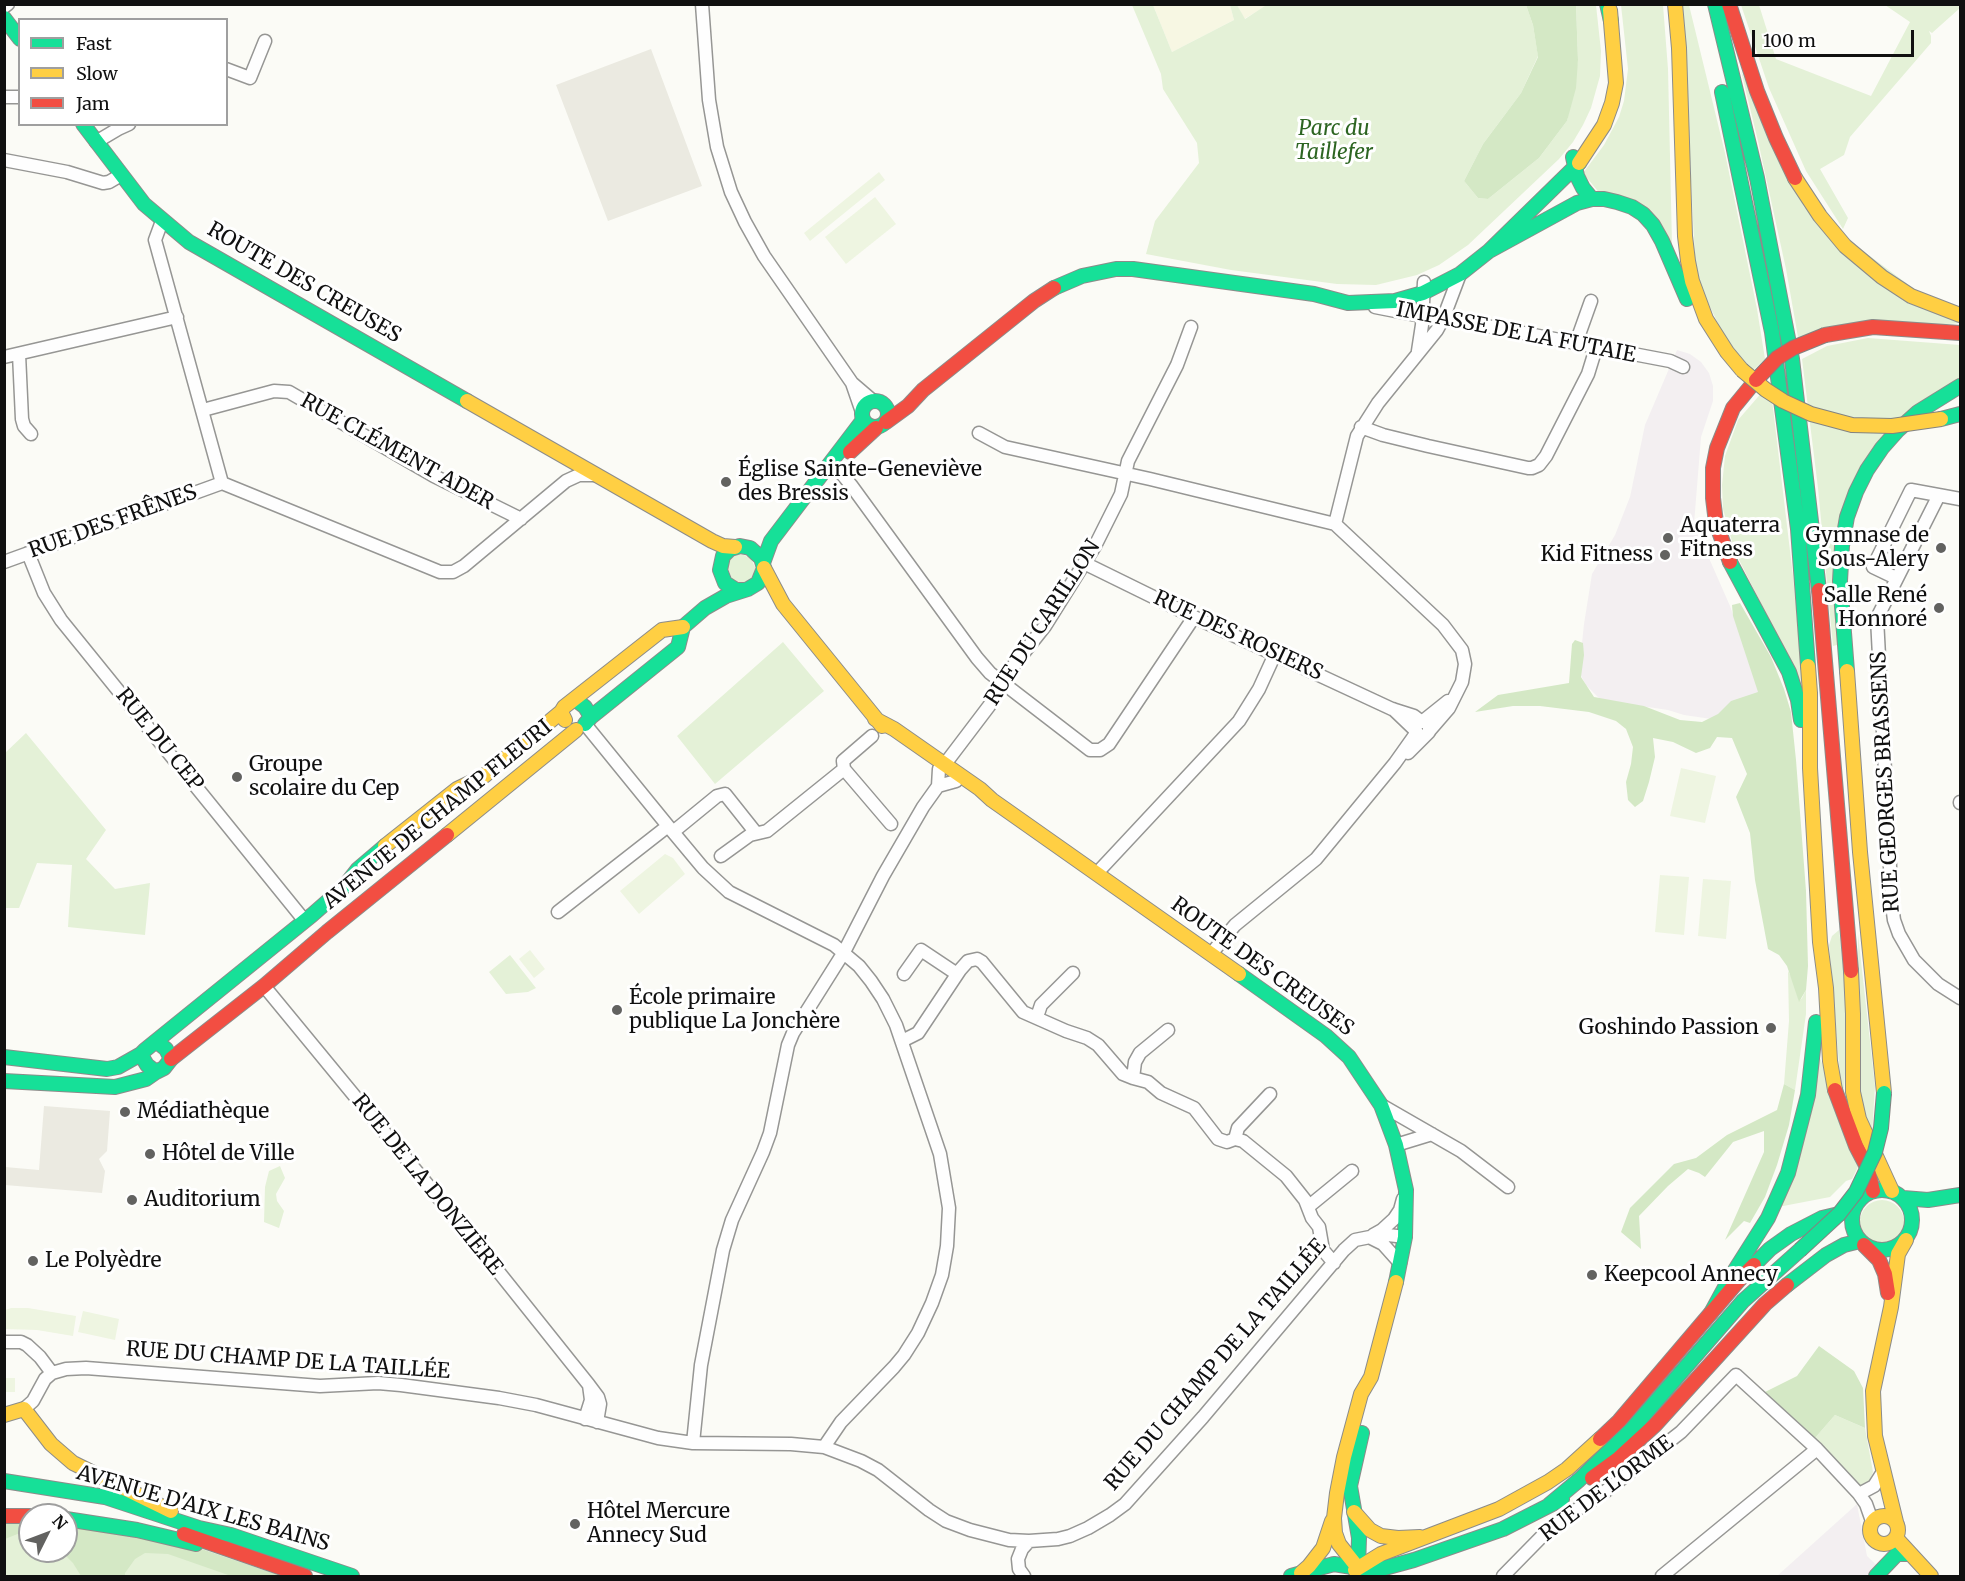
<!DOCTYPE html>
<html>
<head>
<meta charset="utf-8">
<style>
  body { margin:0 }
  #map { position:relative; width:1965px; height:1581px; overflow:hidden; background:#fbfbf6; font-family:Merriweather,serif }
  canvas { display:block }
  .frame { position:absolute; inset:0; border:6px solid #101010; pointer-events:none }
  .legend { position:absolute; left:18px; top:18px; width:210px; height:108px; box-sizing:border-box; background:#fff; border:2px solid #9f9f9f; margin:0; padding:8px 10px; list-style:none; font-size:18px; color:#101010 }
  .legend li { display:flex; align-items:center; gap:12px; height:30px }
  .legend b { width:30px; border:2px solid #9f9f9f }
  .north { position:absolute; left:18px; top:1503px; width:60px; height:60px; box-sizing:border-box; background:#fff; border:2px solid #9f9f9f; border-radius:50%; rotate:48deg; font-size:16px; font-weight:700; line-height:24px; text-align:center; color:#101010 }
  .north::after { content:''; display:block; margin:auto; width:21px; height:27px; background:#626260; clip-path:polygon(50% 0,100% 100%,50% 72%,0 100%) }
  .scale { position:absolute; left:1752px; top:30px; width:162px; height:27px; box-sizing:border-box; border:3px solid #101010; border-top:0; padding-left:8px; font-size:18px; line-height:21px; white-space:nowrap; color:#101010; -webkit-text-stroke:4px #fff; paint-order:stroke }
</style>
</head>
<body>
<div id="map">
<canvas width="1965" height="1581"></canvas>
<div class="frame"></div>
<ul class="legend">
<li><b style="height:8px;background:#16e098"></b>Fast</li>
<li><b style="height:8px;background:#ffcf43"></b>Slow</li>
<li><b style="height:8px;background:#f24e42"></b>Jam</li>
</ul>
<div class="north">N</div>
<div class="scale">100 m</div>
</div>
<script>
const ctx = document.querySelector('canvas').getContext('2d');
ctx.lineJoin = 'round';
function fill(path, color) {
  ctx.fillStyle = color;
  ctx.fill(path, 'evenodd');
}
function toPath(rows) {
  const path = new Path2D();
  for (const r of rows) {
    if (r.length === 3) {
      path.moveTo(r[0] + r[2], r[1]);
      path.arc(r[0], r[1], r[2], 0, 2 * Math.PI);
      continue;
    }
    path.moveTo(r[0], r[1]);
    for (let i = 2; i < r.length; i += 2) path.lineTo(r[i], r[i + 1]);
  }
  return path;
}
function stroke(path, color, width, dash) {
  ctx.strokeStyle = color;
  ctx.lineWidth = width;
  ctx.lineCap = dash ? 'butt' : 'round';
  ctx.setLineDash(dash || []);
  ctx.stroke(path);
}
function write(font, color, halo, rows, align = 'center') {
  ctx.font = font + ' Merriweather,serif';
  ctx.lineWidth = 6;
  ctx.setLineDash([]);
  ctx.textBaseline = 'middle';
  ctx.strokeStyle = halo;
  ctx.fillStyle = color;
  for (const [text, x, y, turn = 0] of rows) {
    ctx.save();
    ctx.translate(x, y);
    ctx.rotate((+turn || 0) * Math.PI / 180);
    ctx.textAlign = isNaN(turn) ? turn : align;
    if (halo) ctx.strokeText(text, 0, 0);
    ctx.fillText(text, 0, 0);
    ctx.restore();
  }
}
const industrial = toPath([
  [1677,350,1690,354,1701,362,1709,373,1713,386,1713,401,1701,437,1694,524,1730,606,1760,693,1739,723,1684,715,1668,710,1601,700,1586,685,1579,672,1584,624,1592,574,1615,535,1630,497,1645,425],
  [1857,1504,1867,1556,1888,1576,1777,1576]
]);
const farmland = toPath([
  [1153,5,1230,5,1234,20,1172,52],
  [1237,5,1268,5,1244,19]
]);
const green = toPath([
  [1268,4,1526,5,1533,25,1538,56,1521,93,1483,144,1464,181,1478,198,1488,199,1539,158,1567,121,1578,60,1576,5,1596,5,1601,51,1600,76,1591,108,1583,125,1573,142,1559,159,1468,245,1439,265,1417,275,1376,285,1337,284,1231,270,1146,254,1155,221,1199,163,1197,143,1163,89,1161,74,1132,5,1153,5,1172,52,1234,20,1230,5,1237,5,1245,19],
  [1621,5,1663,5,1668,69,1672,244,1601,195,1583,173,1604,145,1619,117,1624,101,1628,69],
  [1682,5,1689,5,1725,153,1757,309,1765,359,1752,371,1729,346,1696,278],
  [1741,5,1759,5,1776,59,1871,96,1910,22,1885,5,1960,5,1960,8,1932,33,1929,31,1931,36,1931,43,1850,137,1844,155,1820,169,1848,218,1843,229,1806,171,1769,88],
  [1741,71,1804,207,1960,323,1798,337,1786,269,1758,141],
  [1868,338,1960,345,1960,379,1855,478,1837,645,1833,646,1818,488,1802,359,1827,346],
  [1770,383,1793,576,1803,686,1735,552,1723,509,1722,485,1725,456,1738,420],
  [742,554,751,559,755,567,755,572,750,580,742,583,733,581,726,564,732,556],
  [783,642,824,691,715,784,677,736],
  [26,733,106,830,86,859,115,889,150,883,145,935,68,927,72,865,37,863,19,908,5,908,5,753],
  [1839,930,1848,1015,1843,1112,1829,945,1832,936],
  [1858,934,1875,1086,1872,1135,1859,1100],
  [510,955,536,988,528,992,506,994,489,972],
  [1788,971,1793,980,1799,1001,1802,998,1806,990,1806,1014,1795,1090,1784,1084,1789,1021],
  [1818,1052,1858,1167,1852,1179,1846,1181,1830,1197,1778,1207],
  [280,1166,285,1178,276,1194,277,1201,284,1211,279,1228,264,1222,265,1187,269,1171],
  [1882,1222,22],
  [1835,1415,1865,1428,1873,1472,1870,1480,1865,1485,1860,1485,1815,1438],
  [66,1523,257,1569,281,1576,5,1576,4,1533,30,1529,30,1551,66,1551]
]);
const forest = toPath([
  [1526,5,1576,5,1578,60,1576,88,1567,121,1539,158,1488,199,1478,198,1464,181,1483,144,1521,93,1538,57,1533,25],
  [1740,603,1771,657,1784,689,1791,712,1796,760,1806,891,1808,966,1806,990,1799,1002,1787,966,1779,955,1768,949,1755,880,1750,833,1736,797,1747,774,1732,738,1717,737,1710,748,1696,753,1673,742,1653,738,1655,757,1649,782,1643,801,1635,807,1628,800,1626,782,1631,764,1633,747,1626,729,1616,721,1589,712,1540,706,1513,706,1475,712,1498,695,1569,683,1572,644,1575,640,1583,643,1584,655,1581,677,1594,697,1644,706,1680,720,1702,722,1718,714,1731,701,1758,692,1733,616,1732,605],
  [1784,1084,1795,1090,1789,1125,1777,1165,1765,1197,1750,1223,1744,1221,1725,1240,1764,1152,1764,1131,1733,1142,1705,1177,1699,1173,1688,1169,1668,1186,1639,1216,1641,1249,1621,1232,1630,1208,1674,1164,1696,1158,1727,1135,1777,1110],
  [1819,1346,1854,1371,1863,1388,1865,1428,1835,1415,1815,1438,1765,1392,1797,1376],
  [4,1515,30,1521,30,1533,20,1533,5,1539],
  [66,1523,193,1546,281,1576,231,1576,168,1554,145,1553,135,1559,125,1573,125,1576,81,1576,73,1563,61,1551,66,1551]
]);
const pitch = toPath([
  [879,172,885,180,810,241,804,233],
  [875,197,896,224,846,264,825,237],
  [1681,768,1716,776,1705,823,1670,816],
  [665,854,673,858,685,874,639,914,620,891],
  [1660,875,1689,877,1684,935,1655,932],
  [1703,879,1731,881,1726,939,1698,936],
  [530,950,545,969,534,978,519,959],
  [11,1308,28,1308,76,1316,73,1336,37,1330,5,1329,5,1310],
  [83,1311,119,1319,115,1340,78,1332],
  [5,1378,15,1378,15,1392,5,1392]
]);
const plaza = toPath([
  [651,49,702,186,608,221,556,85],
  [44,1106,110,1111,107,1151,99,1159,105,1171,102,1193,5,1185,5,1167,39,1170]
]);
const street = toPath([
  [702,4,709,100,717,147,731,192,745,222,764,256,852,383,862,412],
  [4,7,8,4],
  [226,69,250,78,265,41],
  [4,97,20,97],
  [96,142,118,129,129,124],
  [4,160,67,172,103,183,109,182,121,175],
  [162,221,155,240,222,483,440,572,453,572,464,566,566,481,579,475,593,475],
  [1375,307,1416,315,1455,320,1670,361,1683,367],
  [1576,343,1591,301],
  [1418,351,1422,325,1424,282],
  [19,354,22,419,24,426,31,434],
  [4,357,177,317],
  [852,383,873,401],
  [203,410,274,391,289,392,434,476,521,519],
  [1361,427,1383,435,1428,446,1528,468,1532,468,1539,465,1546,456,1588,374,1596,348],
  [979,433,1005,447,1150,479,1335,524,1443,625,1462,650,1465,664,1462,682,1449,708,1430,730],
  [836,467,851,485,977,658,990,673,1090,750,1100,750,1109,744,1194,617],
  [1939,495,1877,618,1892,905,1894,920,1899,934,1914,960,1938,984,1960,998],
  [1335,524,1357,436,1378,403,1437,330,1443,319,1460,274],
  [28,553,44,593,61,620,304,920],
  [4,562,222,483],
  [1084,563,1194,617,1392,709,1414,716,1422,722],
  [1896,578,1873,567,1911,490,1960,499],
  [1393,709,1416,731],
  [1423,721,1448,701],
  [585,724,668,826,703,868,729,892,834,945,859,966,871,981,883,999,896,1025,940,1154,949,1208,947,1246,942,1275,932,1303,918,1333,904,1355,894,1367,841,1422,824,1447],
  [1408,753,1429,732,1429,726,1428,723],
  [945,764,989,706,1014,665,1045,626,1095,546,1121,494,1128,461,1177,365,1191,327],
  [844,769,891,824],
  [938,786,956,781],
  [1960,802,1960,803],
  [673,832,717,796,725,794,756,833],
  [721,856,750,835,767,831,844,769,843,761,872,736],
  [1097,873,1239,721,1259,689,1275,654],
  [558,912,668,826],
  [1211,954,1235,925,1316,859,1395,763,1417,732],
  [904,974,921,950,957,974],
  [264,986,474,1241,589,1385],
  [1037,1017,1041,1005,1073,973],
  [902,1041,918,1033,960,970,968,961,977,959,982,962,1023,1012,1066,1031,1087,1038,1098,1045,1123,1074,1133,1078,1148,1082,1161,1093,1194,1108,1218,1139,1227,1142,1235,1139,1243,1141,1286,1176,1305,1200,1312,1218,1319,1227,1323,1250,1334,1263],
  [1133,1078,1135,1062,1140,1053,1168,1030],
  [1381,1105,1461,1151,1508,1187],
  [1235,1139,1238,1128,1270,1094],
  [1396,1145,1432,1134],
  [1308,1207,1352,1171],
  [1373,1235,1382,1230,1394,1219,1400,1210,1403,1199],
  [1371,1238,1383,1244,1400,1263],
  [4,1342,21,1342,27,1345,40,1357,52,1373],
  [24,1409,33,1401,45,1379,52,1373,66,1369,86,1368,320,1386,378,1383,401,1385,499,1398,536,1405,658,1438,693,1443,791,1444,824,1447,861,1461,878,1470,929,1510,946,1521,970,1530,1009,1540,1029,1541,1058,1539,1070,1536,1088,1528,1110,1515,1125,1504,1203,1417,1344,1250,1355,1240,1370,1237,1388,1235,1405,1237],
  [585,1419,591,1400,589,1385,598,1397,600,1404,597,1422],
  [693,1443,701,1365,723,1250,732,1220,763,1152,770,1133,788,1045,793,1033,844,952,883,876,923,807,938,786,939,769],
  [1859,1494,1874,1486,1881,1475],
  [1024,1576,1019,1569,1018,1559,1022,1549,1029,1541],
  [1503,1576,1555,1523,1602,1494,1681,1432,1736,1375,1817,1449,1859,1494,1866,1504,1872,1521],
  [1662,1576,1817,1449]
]);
const fast = toPath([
  [1607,4,1611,21],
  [1715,4,1757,178,1792,359,1819,590],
  [4,18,20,39],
  [1722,92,1772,332,1798,529,1808,666],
  [83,124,144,204,189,242,467,401],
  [1573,157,1577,176,1583,188,1592,199],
  [1489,251,1577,203,1592,199,1604,199,1617,202,1632,207,1643,214,1653,225,1662,241,1687,299],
  [1054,288,1082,276,1116,269,1133,269,1314,294,1348,303,1395,301,1423,293,1460,274,1489,251,1579,163],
  [875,414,13],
  [1941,419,1960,414],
  [1730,562,1789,672,1798,700,1801,720],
  [763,563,771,541,863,420],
  [1847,671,1840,581,1842,546,1847,517,1856,492,1867,470,1882,448,1898,430,1918,412,1960,386],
  [576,700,585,707,591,717,585,724],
  [591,717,678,647,683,627,705,608,726,596,748,589,758,583,764,568,761,558,750,548,740,546,730,549,723,556,720,570,725,583,736,590,743,590],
  [1239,974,1326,1036,1349,1057,1381,1105,1396,1145,1406,1190,1405,1237,1396,1282],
  [157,1042,166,1049,171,1059,164,1068,156,1072,147,1065,144,1060,141,1054,145,1050,312,915,344,887,358,869,385,846],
  [4,1057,107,1069,118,1067,141,1054],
  [4,1081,115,1087,146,1079,156,1072],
  [1882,1220,30],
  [1903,1198,1928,1200,1960,1195],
  [1754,1265,1770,1249,1791,1234,1822,1218,1839,1214],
  [1787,1285,1826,1255,1844,1245,1860,1241],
  [1711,1313,1730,1278,1768,1218,1788,1173,1808,1095,1816,1022],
  [4,1481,105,1497,199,1528,231,1535,352,1576],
  [1549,1505,1579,1480,1631,1430,1743,1301,1800,1250],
  [66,1519,137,1530,196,1544],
  [1358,1568,1359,1538,1350,1486,1362,1433],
  [1291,1576,1334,1564,1358,1568,1381,1569,1414,1560,1503,1529,1562,1499],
  [1876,1576,1897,1554,1910,1554]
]);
const slow = toPath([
  [1675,4,1679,48,1685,236,1688,261,1692,281,1706,319,1727,352,1742,370],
  [1579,163,1604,125,1612,103,1616,83,1610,10],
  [1795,178,1820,216,1845,246,1882,277,1911,296,1960,315],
  [467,401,712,541,723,546,735,547],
  [764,568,783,604,882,726],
  [1808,666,1810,693,1810,768,1820,942,1826,988,1830,1061,1835,1090],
  [1847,671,1860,852,1884,1093],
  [875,719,894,729,980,789,992,800,1239,974],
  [565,720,561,712,564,707,662,630,683,627],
  [447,835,576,730],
  [385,846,457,789,484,776,561,712],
  [1851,971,1853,1014,1853,1092,1859,1119,1892,1191],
  [4,1415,24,1409,51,1444,73,1463,171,1511],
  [1354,1512,1370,1530,1381,1536,1398,1538,1420,1537],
  [1884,1530,14],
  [1896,1522,1875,1436,1873,1391,1891,1307,1898,1254,1906,1240],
  [1896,1538,1931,1576],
  [1358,1568,1339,1544,1335,1533,1334,1518,1337,1493,1344,1457,1361,1394,1371,1377,1396,1282],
  [1355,1570,1381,1554,1499,1509,1548,1482,1567,1469,1600,1439],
  [1301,1573,1309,1566,1323,1548,1332,1521]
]);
const jam = toPath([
  [1729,4,1757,91,1776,138,1795,178],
  [1825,335,1873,327,1960,333],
  [886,422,908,406,923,390,1034,301,1054,288],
  [850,452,876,428],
  [1730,562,1716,523,1713,498,1713,468,1717,448,1733,408,1756,380],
  [1819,590,1851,971],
  [171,1059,264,986,327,932,447,835],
  [1835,1090,1856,1146,1867,1167,1873,1191],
  [1864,1245,1879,1260,1885,1274,1888,1293],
  [1600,1439,1619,1421,1739,1280,1754,1265],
  [1592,1478,1618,1459,1655,1425,1765,1304,1787,1285],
  [4,1516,30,1516],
  [184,1534,305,1576]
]);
const fastBridge = toPath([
  [1800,1250,1839,1214,1856,1192,1875,1152,1881,1128,1884,1093]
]);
const slowBridge = toPath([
  [1742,370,1766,390,1783,401,1811,414,1852,425,1892,426,1941,419]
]);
const jamBridge = toPath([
  [1756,380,1777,358,1793,348,1825,335]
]);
const markers = [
  [726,482,6,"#626260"],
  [1668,538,6,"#626260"],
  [1941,548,6,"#626260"],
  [1665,555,6,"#626260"],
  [1939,608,6,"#626260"],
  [237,777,6,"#626260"],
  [617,1010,6,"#626260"],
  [1771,1028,6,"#626260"],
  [125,1112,6,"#626260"],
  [150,1154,6,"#626260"],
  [132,1200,6,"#626260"],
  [33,1261,6,"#626260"],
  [1592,1275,6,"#626260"],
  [575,1524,6,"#626260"]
];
const parkNames = [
  ["Parc du",1334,129],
  ["Taillefer",1334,153]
];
const streetNames = [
  ["ROUTE DES CREUSES",304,283,30],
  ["IMPASSE DE LA FUTAIE",1516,333,11],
  ["RUE CLÉMENT ADER",397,452,29],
  ["RUE DES FRÊNES",113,522,-20],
  ["RUE DU CARILLON",1043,623,-57],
  ["RUE DES ROSIERS",1238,636,25],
  ["RUE DU CEP",159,740,51],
  ["RUE GEORGES BRASSENS",1886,782,-93],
  ["AVENUE DE CHAMP FLEURI",438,815,-39],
  ["ROUTE DES CREUSES",1262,967,36],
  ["RUE DE LA DONZIÈRE",427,1185,51],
  ["RUE DU CHAMP DE LA TAILLÉE",288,1361,4],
  ["RUE DU CHAMP DE LA TAILLÉE",1216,1365,-49],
  ["RUE DE L'ORME",1607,1489,-37],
  ["AVENUE D'AIX LES BAINS",203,1509,16]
];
const poiNames = [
  ["Église Sainte-Geneviève",738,470],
  ["des Bressis",738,494],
  ["Aquaterra",1680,526],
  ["Fitness",1680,550],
  ["Gymnase de",1929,536,"right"],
  ["Sous-Alery",1929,560,"right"],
  ["Kid Fitness",1653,555,"right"],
  ["Salle René",1927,596,"right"],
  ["Honnoré",1927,620,"right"],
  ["Groupe",249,765],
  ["scolaire du Cep",249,789],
  ["École primaire",629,998],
  ["publique La Jonchère",629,1022],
  ["Goshindo Passion",1759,1028,"right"],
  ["Médiathèque",137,1112],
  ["Hôtel de Ville",162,1154],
  ["Auditorium",144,1200],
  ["Le Polyèdre",45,1261],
  ["Keepcool Annecy",1604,1275],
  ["Hôtel Mercure",587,1512],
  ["Annecy Sud",587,1536]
];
fill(industrial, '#f3eff1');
fill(farmland, '#f7f7e3');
fill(green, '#e4f1d7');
fill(forest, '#d4e8c5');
fill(pitch, '#eef5e1');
fill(plaza, '#ebeae1');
stroke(street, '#969694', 15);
stroke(fast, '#8c8c8a', 16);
stroke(slow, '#8c8c8a', 16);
stroke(jam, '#8c8c8a', 16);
stroke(street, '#fefefe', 12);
stroke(fast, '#16e098', 14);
stroke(slow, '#ffcf43', 14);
stroke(jam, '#f24e42', 14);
stroke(fastBridge, '#838381', 16, []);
stroke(slowBridge, '#838381', 16, []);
stroke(jamBridge, '#838381', 16, []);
stroke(fastBridge, '#16e098', 14);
stroke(slowBridge, '#ffcf43', 14);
stroke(jamBridge, '#f24e42', 14);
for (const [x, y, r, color] of markers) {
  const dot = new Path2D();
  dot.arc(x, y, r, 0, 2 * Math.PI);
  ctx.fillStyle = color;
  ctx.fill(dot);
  stroke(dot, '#fff', 2);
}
write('italic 21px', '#2d6522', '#fff', parkNames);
write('21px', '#101010', '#fff', streetNames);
write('21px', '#101010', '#fff', poiNames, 'left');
</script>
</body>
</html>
